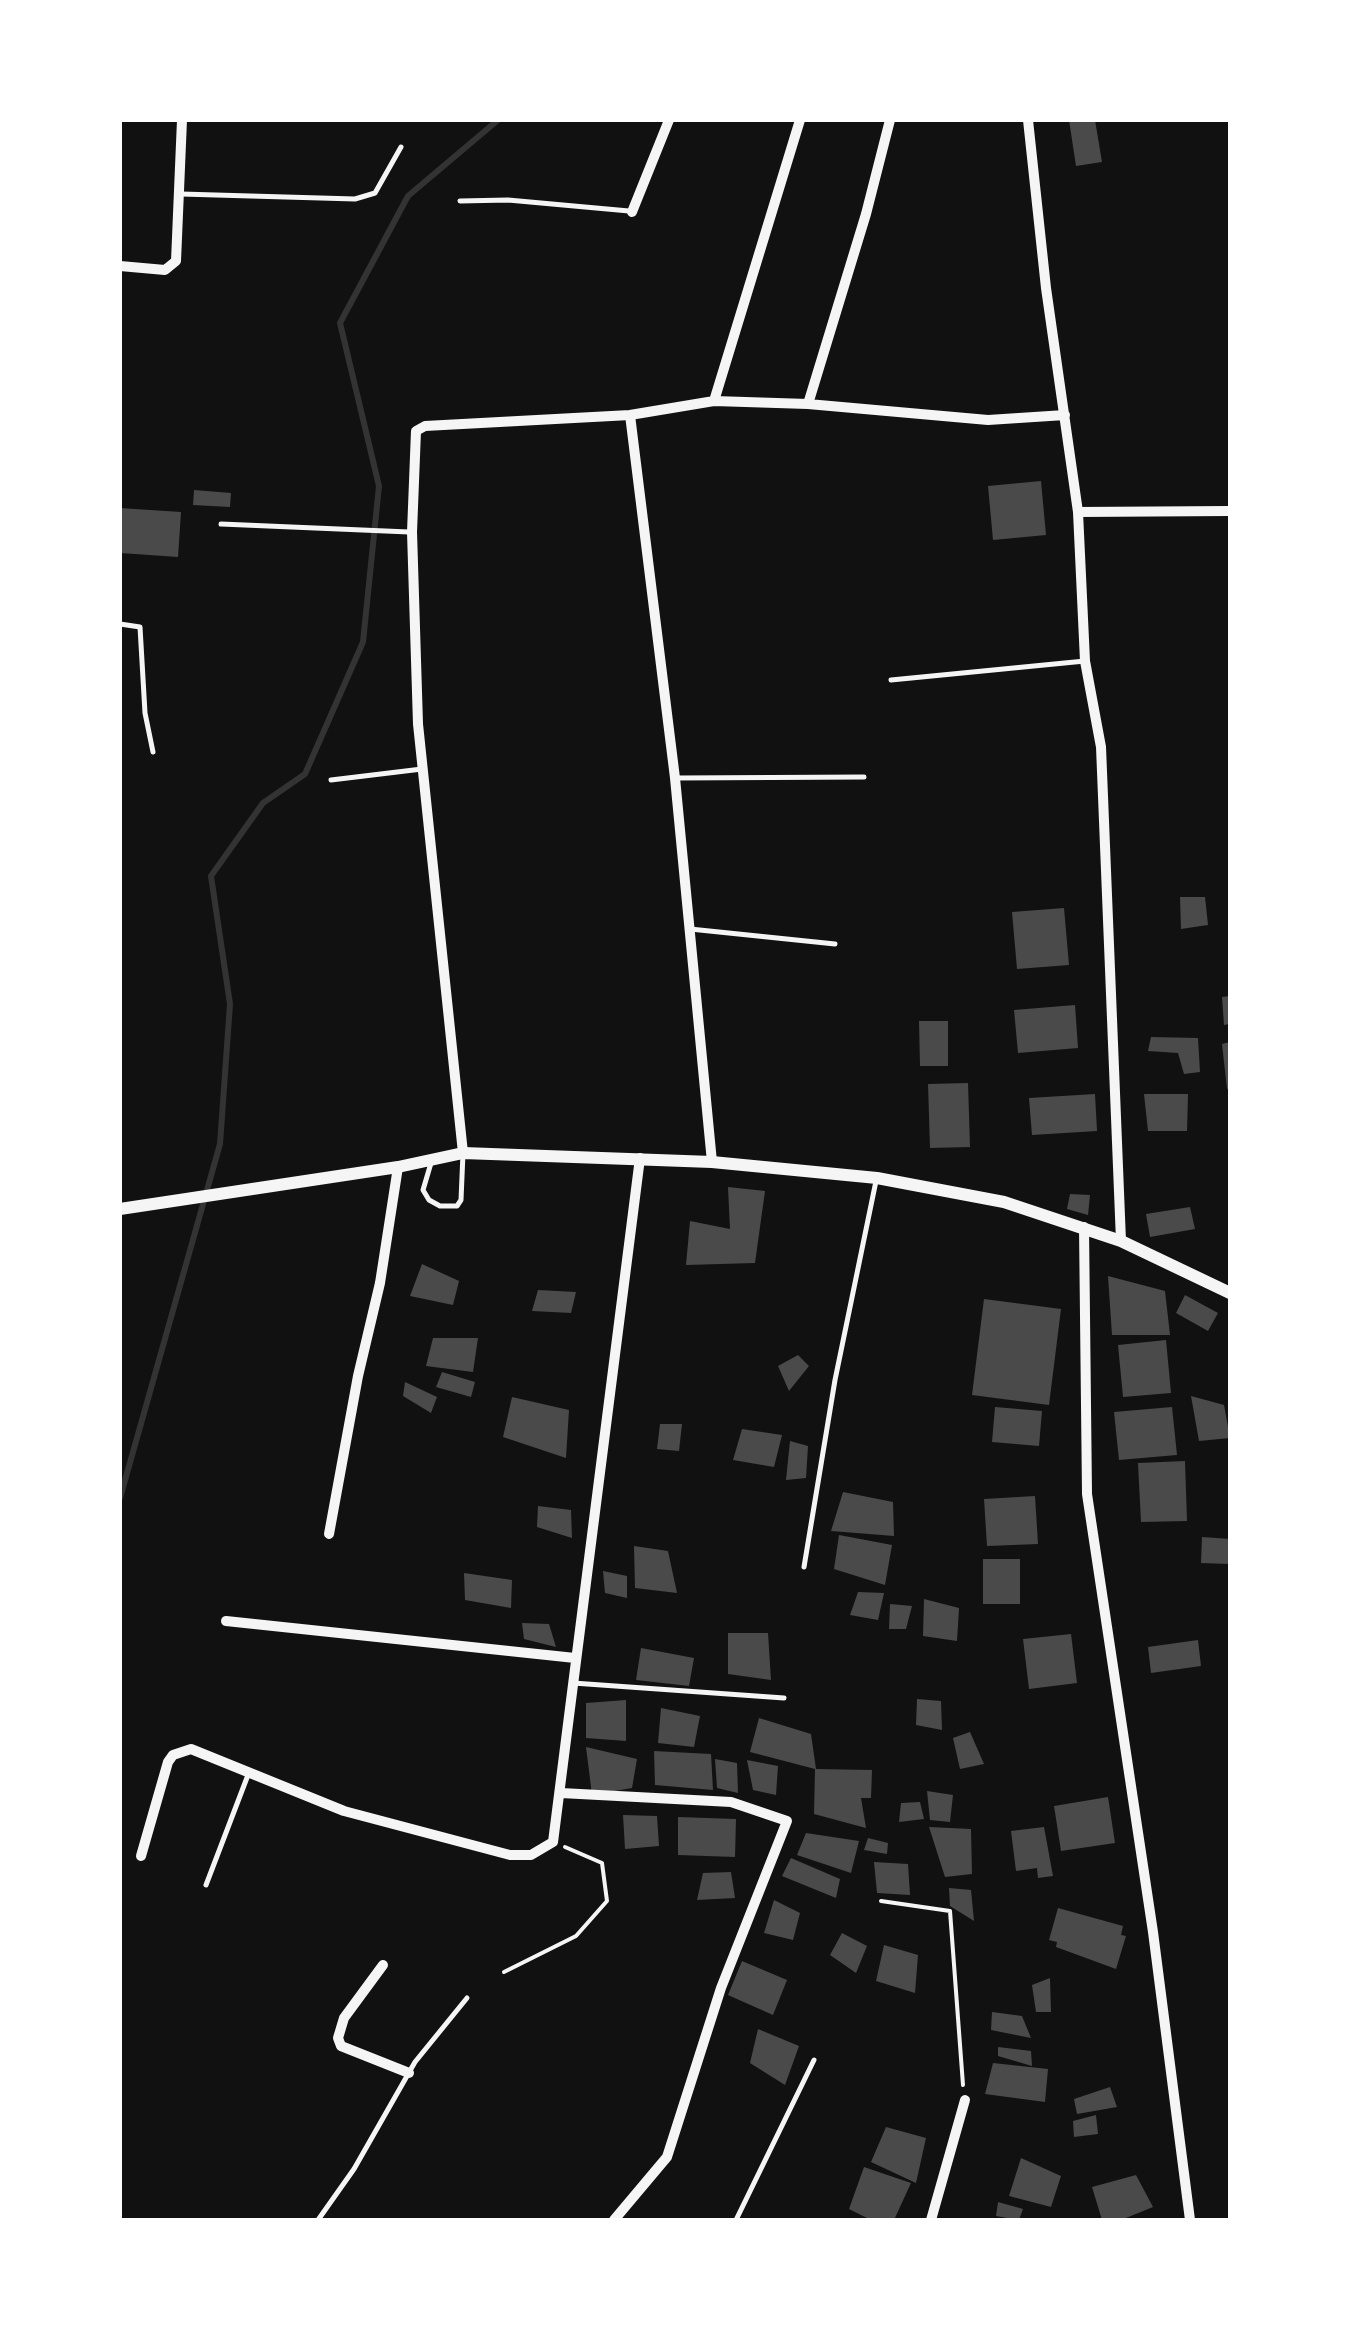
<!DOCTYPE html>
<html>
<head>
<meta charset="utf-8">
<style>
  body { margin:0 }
  #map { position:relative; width:1350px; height:2340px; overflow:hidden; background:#111; font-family:Montserrat,sans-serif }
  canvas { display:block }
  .frame { position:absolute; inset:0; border:122px solid #fff; pointer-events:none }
</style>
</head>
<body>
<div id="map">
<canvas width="1350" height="2340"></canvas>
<div class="frame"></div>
</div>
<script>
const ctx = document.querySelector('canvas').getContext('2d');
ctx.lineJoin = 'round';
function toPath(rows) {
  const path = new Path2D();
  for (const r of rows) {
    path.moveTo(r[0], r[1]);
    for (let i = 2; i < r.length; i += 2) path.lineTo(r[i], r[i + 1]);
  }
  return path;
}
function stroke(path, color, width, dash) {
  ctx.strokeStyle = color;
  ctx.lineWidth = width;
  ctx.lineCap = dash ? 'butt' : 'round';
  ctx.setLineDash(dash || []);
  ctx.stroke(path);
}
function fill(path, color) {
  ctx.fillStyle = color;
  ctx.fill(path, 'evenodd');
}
const stream = toPath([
  [120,1498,220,1144,230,1004,211,876,263,803,305,774,363,642,379,486,340,323,408,196,498,120]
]);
const building = toPath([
  [1069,120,1095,120,1102,162,1076,166],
  [1041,481,1046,535,993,540,988,486],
  [194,490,231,493,230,507,193,505],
  [120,508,181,512,178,557,120,553],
  [1180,897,1205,897,1208,925,1181,929],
  [1064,908,1069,965,1017,969,1012,912],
  [1230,996,1230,1024,1224,1025,1222,997],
  [1075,1005,1078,1048,1018,1053,1014,1010],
  [919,1021,948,1021,948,1066,920,1066],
  [1151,1037,1198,1038,1200,1072,1184,1074,1178,1053,1148,1051],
  [1230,1042,1230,1088,1227,1089,1222,1044],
  [968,1083,970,1147,930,1148,928,1084],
  [1095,1094,1097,1131,1032,1135,1029,1098],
  [1144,1094,1188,1094,1187,1131,1148,1131],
  [728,1187,765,1191,755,1263,686,1265,690,1221,730,1229],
  [1070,1194,1090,1195,1088,1215,1067,1209],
  [1190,1207,1195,1229,1150,1237,1146,1214],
  [422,1264,459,1281,453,1305,410,1296],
  [1108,1276,1165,1291,1170,1335,1112,1335],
  [538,1290,576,1292,571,1313,532,1311],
  [1185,1295,1218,1313,1208,1331,1176,1313],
  [984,1299,1061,1309,1049,1405,972,1395],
  [433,1338,478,1338,473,1372,426,1366],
  [1166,1340,1171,1393,1123,1397,1118,1345],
  [798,1355,809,1366,789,1391,778,1366],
  [442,1372,475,1382,471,1397,436,1387],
  [405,1382,437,1397,431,1413,403,1396],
  [1191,1396,1224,1405,1230,1438,1199,1441],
  [512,1397,569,1410,566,1458,503,1437],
  [995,1407,1042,1411,1039,1446,992,1442],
  [1172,1407,1177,1455,1119,1460,1114,1412],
  [660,1424,682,1424,679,1451,657,1449],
  [742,1429,782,1435,774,1467,733,1460],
  [790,1441,808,1446,806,1478,786,1480],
  [1185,1461,1187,1521,1141,1522,1138,1463],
  [843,1492,893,1502,894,1536,831,1531],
  [1035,1496,1038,1544,987,1546,984,1499],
  [538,1506,571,1510,572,1538,537,1527],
  [839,1535,892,1545,885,1585,834,1569],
  [1202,1537,1230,1539,1230,1564,1201,1563],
  [634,1546,668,1551,677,1593,635,1588],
  [983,1559,1020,1559,1020,1604,983,1604],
  [603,1571,627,1576,627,1598,605,1593],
  [464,1573,512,1580,511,1608,465,1600],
  [858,1592,884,1593,878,1620,850,1615],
  [924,1599,959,1608,957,1641,923,1636],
  [890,1604,912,1606,906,1629,889,1629],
  [522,1623,549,1624,556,1647,524,1639],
  [728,1633,768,1633,771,1680,728,1674],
  [1071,1634,1077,1683,1029,1689,1023,1639],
  [1198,1640,1201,1666,1151,1673,1148,1647],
  [641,1648,694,1658,689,1686,636,1680],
  [917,1699,941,1701,942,1730,916,1725],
  [626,1700,626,1741,586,1738,586,1703],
  [661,1708,700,1716,694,1747,658,1743],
  [759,1718,811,1734,816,1769,872,1770,871,1798,861,1798,866,1828,814,1814,815,1769,750,1752],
  [970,1732,984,1764,960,1769,953,1738],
  [586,1747,637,1759,632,1788,592,1795],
  [654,1751,711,1754,713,1790,655,1785],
  [715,1759,737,1763,738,1793,717,1788],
  [747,1760,778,1766,776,1795,753,1790],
  [927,1791,953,1795,950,1822,930,1820],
  [1108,1797,1115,1843,1061,1851,1054,1806],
  [920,1802,924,1819,899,1822,901,1803],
  [623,1815,657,1816,659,1846,625,1849],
  [678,1817,736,1819,735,1857,678,1855],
  [929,1827,971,1829,972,1874,945,1877],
  [1044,1827,1053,1876,1038,1878,1037,1868,1016,1871,1011,1831],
  [806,1833,859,1841,851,1873,797,1855],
  [868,1838,888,1843,887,1854,864,1850],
  [791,1858,840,1879,836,1898,782,1876],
  [874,1862,908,1864,910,1895,877,1893],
  [731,1872,735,1898,697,1900,703,1873],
  [949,1888,971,1890,974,1921,950,1906],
  [774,1900,800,1913,793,1940,764,1933],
  [1058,1908,1123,1926,1121,1935,1126,1936,1116,1969,1056,1947,1057,1942,1049,1940],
  [842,1933,867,1946,856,1973,830,1955],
  [884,1945,918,1955,915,1993,876,1981],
  [742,1961,787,1980,773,2015,728,1995],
  [1050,1978,1051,2012,1036,2012,1032,1985],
  [992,2012,1022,2016,1031,2038,991,2030],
  [758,2029,799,2046,785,2085,750,2063],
  [998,2047,1031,2051,1032,2066,998,2056],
  [993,2063,1048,2069,1045,2102,985,2094],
  [1110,2087,1117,2107,1077,2114,1074,2099],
  [1096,2115,1098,2134,1074,2137,1073,2121],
  [886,2127,926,2138,916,2183,871,2162],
  [1021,2158,1061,2176,1051,2207,1009,2196],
  [864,2167,911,2183,894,2220,871,2220,849,2209],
  [1136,2175,1153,2207,1121,2220,1102,2220,1092,2187],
  [998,2202,1023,2209,1019,2220,996,2216]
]);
const path = toPath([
  [881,1901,950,1911,963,2085],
  [504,1972,576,1936,607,1901,602,1863,565,1847]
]);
const service = toPath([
  [181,194,355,199,375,193,401,147],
  [460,201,508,200,629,211],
  [221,524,409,532],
  [120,624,140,627,145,713,153,752],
  [891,680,1085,661],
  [677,778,864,777],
  [331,780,422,769],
  [690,929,835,944],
  [431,1163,423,1190,429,1200,440,1206,457,1206,461,1200,463,1153],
  [804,1567,835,1380,876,1181],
  [573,1683,784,1698],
  [206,1885,248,1775],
  [318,2220,354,2169,415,2062,467,1998],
  [736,2220,814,2060]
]);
const minor = toPath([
  [1028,120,1046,288,1078,512,1085,661,1101,747,1121,1241],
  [632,212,669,120],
  [120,266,165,270,176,261,182,120],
  [714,401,800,120],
  [808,404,866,214,890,120],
  [630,415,675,778,712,1162],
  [1078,512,1230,511],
  [463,1153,418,724,412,532,416,431,425,426,630,415,714,401,808,404,988,420,1065,415],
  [1084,1227,1087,1494,1153,1932,1190,2220],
  [329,1534,358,1376,380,1283,398,1167],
  [226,1621,575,1658],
  [561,1793,731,1802,787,1821,721,1988,667,2157,614,2220],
  [141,1856,168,1762,173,1755,191,1749,344,1811,510,1855,531,1855,553,1842,640,1158],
  [383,1965,344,2018,338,2038,341,2046,409,2073],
  [931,2220,965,2100]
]);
const tertiary = toPath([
  [120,1209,398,1167,463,1153,712,1162,877,1178,1004,1202,1121,1241,1230,1293]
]);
stroke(stream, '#333', 6);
fill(building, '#4a4a4a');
stroke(path, '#f5f5f5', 4);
stroke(service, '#f5f5f5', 5);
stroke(minor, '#f5f5f5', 10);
stroke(tertiary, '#f5f5f5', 12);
</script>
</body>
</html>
